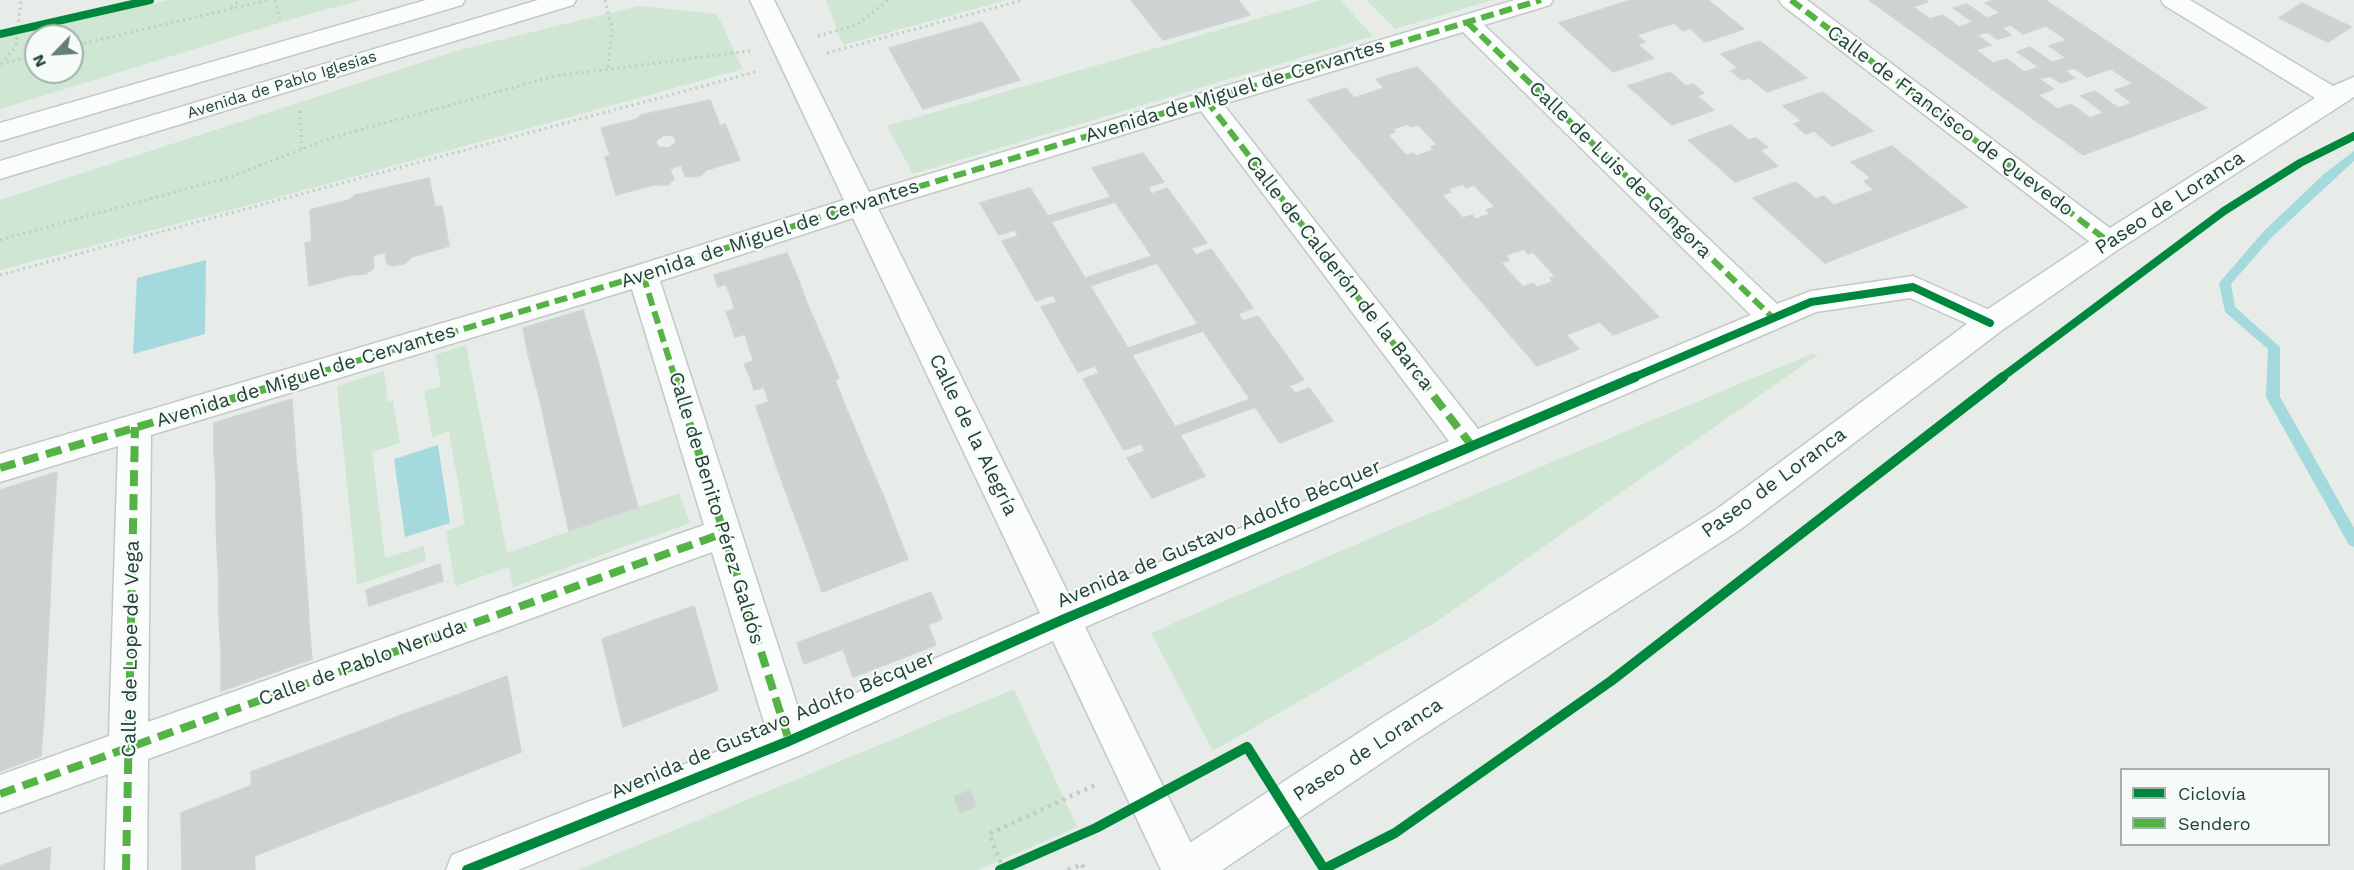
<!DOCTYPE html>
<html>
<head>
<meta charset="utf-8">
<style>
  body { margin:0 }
  #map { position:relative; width:2354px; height:870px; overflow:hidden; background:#e7ece9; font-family:"Work Sans",sans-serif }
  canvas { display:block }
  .legend { position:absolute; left:2120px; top:768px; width:210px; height:78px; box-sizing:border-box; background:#f6fbf8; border:2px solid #a1b1ab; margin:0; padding:8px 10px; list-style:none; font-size:18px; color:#214337 }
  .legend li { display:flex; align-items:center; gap:12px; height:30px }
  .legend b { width:30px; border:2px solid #a1b1ab }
  .north { position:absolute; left:24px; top:24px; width:60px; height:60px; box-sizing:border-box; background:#f6fbf8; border:2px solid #a1b1ab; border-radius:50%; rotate:245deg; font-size:16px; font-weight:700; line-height:24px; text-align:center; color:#214337 }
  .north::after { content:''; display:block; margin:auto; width:21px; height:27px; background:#667e75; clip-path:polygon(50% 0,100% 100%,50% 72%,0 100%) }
</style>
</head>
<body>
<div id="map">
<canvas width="2354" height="870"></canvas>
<ul class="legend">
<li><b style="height:8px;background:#00873e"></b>Ciclovía</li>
<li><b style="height:8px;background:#55b346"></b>Sendero</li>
</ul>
<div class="north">N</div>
</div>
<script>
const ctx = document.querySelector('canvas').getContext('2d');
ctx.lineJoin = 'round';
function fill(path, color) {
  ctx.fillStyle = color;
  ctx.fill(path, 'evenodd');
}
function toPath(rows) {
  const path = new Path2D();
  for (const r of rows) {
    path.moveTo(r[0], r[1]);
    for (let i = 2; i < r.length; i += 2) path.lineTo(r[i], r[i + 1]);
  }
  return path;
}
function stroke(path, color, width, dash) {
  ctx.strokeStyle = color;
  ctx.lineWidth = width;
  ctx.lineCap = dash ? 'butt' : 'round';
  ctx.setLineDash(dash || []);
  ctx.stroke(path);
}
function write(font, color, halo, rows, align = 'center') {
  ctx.font = font + ' "Work Sans",sans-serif';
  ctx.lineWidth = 4.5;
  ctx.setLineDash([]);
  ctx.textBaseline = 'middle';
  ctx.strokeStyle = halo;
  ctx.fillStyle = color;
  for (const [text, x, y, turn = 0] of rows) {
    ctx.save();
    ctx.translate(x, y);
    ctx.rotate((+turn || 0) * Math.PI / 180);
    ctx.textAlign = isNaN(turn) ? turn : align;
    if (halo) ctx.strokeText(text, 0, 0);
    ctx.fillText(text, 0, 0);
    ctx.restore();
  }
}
const green = toPath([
  [167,0,362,0,305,15,0,109,0,38],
  [36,36,72,36,72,72,36,72],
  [826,0,1007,0,843,45],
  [1322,0,1340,0,1373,36,913,174,887,126],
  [1366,0,1492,0,1395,29],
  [638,6,717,14,743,69,291,194,0,270,0,200,463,49],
  [466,345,507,553,679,493,690,523,513,587,509,567,455,586,446,531,465,524,449,431,432,437,424,391,441,386,435,355],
  [1811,354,1819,354,1433,624,1213,751,1151,633,1366,540],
  [384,371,388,402,393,400,400,443,372,452,385,558,424,546,426,561,357,585,337,386],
  [1014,689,1077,827,978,870,578,870]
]);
const water = toPath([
  [206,260,205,334,133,354,137,278],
  [438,445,450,523,405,537,394,459]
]);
const stream = toPath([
  [2354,151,2354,161,2272,237,2231,284,2235,307,2280,347,2280,397,2354,528,2354,547,2349,545,2266,397,2268,349,2225,312,2219,283,2264,231,2324,174,2354,151]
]);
const building = toPath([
  [1131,0,1238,0,1250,15,1163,40,1131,0],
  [1631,0,1708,0,1744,29,1705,42,1690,28,1683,31,1674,23,1637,35,1645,42,1638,45,1654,58,1613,72,1559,23,1631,0],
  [1869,0,1926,0,1928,2,1913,7,1930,19,1943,15,1959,27,1973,22,1953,8,1967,4,1987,18,2000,13,1985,3,1993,0,2045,0,2207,108,2083,155,1869,0],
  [2010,25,2023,34,2046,26,2067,40,2049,46,2066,58,2052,62,2030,47,2017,52,2039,67,2024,72,2007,59,1993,63,1976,50,1991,45,1977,35,1987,32,1998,39,2011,35,2002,28,2010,25],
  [2074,68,2087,77,2111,69,2133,84,2115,90,2132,103,2118,108,2095,91,2081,96,2104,113,2090,118,2071,104,2058,109,2038,95,2054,89,2039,79,2050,76,2061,83,2075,78,2065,71,2074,68],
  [2302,3,2351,27,2328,42,2279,18,2302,3],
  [982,22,1020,80,923,109,889,48,982,22],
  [1760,41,1807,78,1767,92,1749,78,1742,80,1731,71,1738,68,1721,54,1760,41],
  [1417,67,1659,317,1613,335,1600,322,1566,335,1579,349,1537,366,1308,100,1346,88,1354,98,1384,88,1376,79,1417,67],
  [1408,124,1411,127,1419,125,1437,145,1431,147,1433,150,1416,156,1413,153,1406,155,1388,135,1395,132,1393,129,1408,124],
  [1463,184,1466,188,1474,185,1495,207,1486,210,1490,214,1475,219,1472,215,1463,218,1442,195,1451,192,1448,189,1463,184],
  [1524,249,1528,254,1533,252,1555,276,1550,278,1553,282,1537,287,1533,283,1523,287,1501,263,1509,260,1506,255,1524,249],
  [1670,72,1686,86,1693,84,1704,93,1697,96,1714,110,1672,125,1628,86,1670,72],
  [1823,92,1873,131,1832,146,1814,131,1806,134,1794,124,1802,121,1783,106,1823,92],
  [710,100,720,126,725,124,740,160,706,170,702,175,692,177,685,176,681,165,670,169,674,179,668,185,653,185,616,195,605,157,610,155,601,128,637,119,641,115,710,100],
  [664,135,674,136,676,142,669,148,658,147,656,141,664,135],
  [1731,125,1749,140,1756,138,1768,147,1760,150,1778,166,1735,182,1688,140,1731,125],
  [1892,146,1967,207,1825,263,1753,198,1796,182,1816,199,1824,196,1834,205,1874,190,1864,181,1871,178,1851,162,1892,146],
  [1143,153,1164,182,1148,187,1152,194,1167,188,1207,243,1191,248,1196,255,1211,249,1253,308,1238,314,1243,321,1258,316,1304,380,1289,386,1295,393,1309,388,1333,421,1280,443,1255,407,1180,435,1205,476,1152,498,1127,458,1145,451,1141,444,1124,450,1083,379,1099,373,1095,366,1078,372,1041,307,1057,302,1053,295,1036,301,1002,241,1018,236,1015,230,999,235,980,203,1030,188,1048,216,1111,197,1092,168,1143,153],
  [1115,202,1152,256,1085,278,1051,222,1115,202],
  [1157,263,1198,324,1128,348,1090,286,1157,263],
  [1203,331,1250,399,1175,427,1132,355,1203,331],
  [429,178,435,207,442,206,449,246,411,257,406,263,394,266,387,264,385,252,373,256,374,268,366,274,350,275,309,286,305,243,312,241,310,210,349,200,355,195,429,178],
  [787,253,797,276,731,297,726,284,718,287,714,275,787,253],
  [797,276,806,301,731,325,726,312,735,309,731,297,797,276],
  [806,301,817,326,749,348,745,334,735,337,731,325,806,301],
  [583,310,590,335,528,354,523,328,583,310],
  [817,326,828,352,750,377,744,364,754,361,749,348,817,326],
  [590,335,598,361,535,381,528,354,590,335],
  [828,352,839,378,769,402,764,387,754,390,750,377,828,352],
  [598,361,605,388,542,409,535,381,598,361],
  [835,380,846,408,766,435,756,406,835,380],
  [605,388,613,416,548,438,542,409,605,388],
  [292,399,294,428,214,453,214,423,292,399],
  [846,408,858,436,776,465,766,435,846,408],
  [613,416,621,446,555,468,548,438,613,416],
  [294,428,296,458,216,484,214,453,294,428],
  [858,436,870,465,787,495,776,465,858,436],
  [621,446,629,476,562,499,555,468,621,446],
  [296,458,299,488,216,516,216,484,296,458],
  [870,465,883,495,798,525,787,495,870,465],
  [57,472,55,503,0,520,0,490,57,472],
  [629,476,638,507,569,531,562,499,629,476],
  [299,488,302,520,217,548,216,516,299,488],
  [883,495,895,527,810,558,798,525,883,495],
  [55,503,53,535,0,552,0,520,55,503],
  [302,520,304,553,219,581,217,548,302,520],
  [895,527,908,559,822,592,810,558,895,527],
  [53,535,51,568,0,585,0,552,53,535],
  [304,553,307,587,219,617,219,581,304,553],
  [440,564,443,581,369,606,366,590,440,564],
  [51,568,50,602,0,619,0,585,51,568],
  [307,587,309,623,221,654,219,617,307,587],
  [931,592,942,619,928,625,936,645,853,677,843,649,804,664,797,643,931,592],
  [50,602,48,638,0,655,0,619,50,602],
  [694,606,718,690,623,727,602,639,694,606],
  [309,623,312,659,221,691,221,654,309,623],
  [48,638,46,675,0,691,0,655,48,638],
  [46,675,44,715,0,730,0,691,46,675],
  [507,676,521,752,470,772,457,695,507,676],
  [457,695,470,772,417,793,407,713,457,695],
  [407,713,417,793,363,813,355,733,407,713],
  [44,715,41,756,0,771,0,730,44,715],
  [355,733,363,813,310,834,304,752,355,733],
  [304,752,310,834,254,856,251,772,304,752],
  [250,786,255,870,182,870,181,813,250,786],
  [970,790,976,806,960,813,954,797,970,790],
  [51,847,49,870,0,870,0,866,51,847]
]);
const pathFar1 = toPath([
  [275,0,280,19],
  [605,0,612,29,608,69],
  [231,7,241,0],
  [818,36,857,25,888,0],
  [72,46,269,0],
  [827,53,1023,0],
  [1,64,16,46,21,0],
  [1,64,36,55],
  [300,111,302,149],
  [0,240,230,177,331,138,555,76,750,51],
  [0,275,759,71]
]);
const path = toPath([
  [1004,870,989,834,1095,785],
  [1068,870,1082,864,1084,870]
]);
const street = toPath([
  [750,0,774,0,869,192,1515,0,1553,0,1550,5,1484,25,1777,304,1811,291,1913,276,2001,315,2005,323,2001,331,1990,334,1910,298,1816,312,1085,627,1204,870,1161,870,1053,641,803,754,518,870,446,870,452,855,767,732,712,552,148,759,147,870,105,870,108,774,0,813,0,775,109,736,118,446,0,482,0,454,632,267,844,200,750,0],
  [1463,32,1751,315,1478,429,1223,104,1463,32],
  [1201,111,1449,441,1071,599,878,209,1201,111],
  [853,218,1040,613,801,717,660,281,853,218],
  [632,289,704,525,148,722,151,435,632,289],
  [1779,0,1807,0,2119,235,2124,242,2119,249,2109,252,2099,249,1782,5,1779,0]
]);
const secondary = toPath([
  [426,0,465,0,462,5,0,141,0,123,426,0],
  [538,0,576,0,573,5,0,179,0,161,538,0],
  [2161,0,2190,0,2333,86,2354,77,2354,97,2119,249,2001,331,1741,529,1411,743,1222,870,1165,870,1171,855,1383,717,1717,509,1979,315,2099,235,2315,98,2164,5,2161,0]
]);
const quietFar1 = toPath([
  [1791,0,2109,242],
  [1467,22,1773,318],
  [1206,100,1420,378],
  [643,275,675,378],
  [300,378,643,275,861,204,1541,0]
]);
const quiet = toPath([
  [675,377,789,741],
  [1419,377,1472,446],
  [0,468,305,377],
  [0,794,724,533],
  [126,870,135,427]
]);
const cyclewayFar1 = toPath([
  [0,34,150,0],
  [1632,378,1811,302,1913,287,1990,323],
  [2001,378,2224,211,2300,163,2354,136]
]);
const cycleway = toPath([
  [467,870,789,741,1062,620,1635,377],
  [1000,870,1096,828,1247,747,1324,869,1395,833,1611,681,2003,377]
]);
const farStreetnames = [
  ["Avenida de Pablo Iglesias",282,85,-17]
];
const streetNames = [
  ["Avenida de Miguel de Cervantes",1235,91,-17],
  ["Calle de Francisco de Quevedo",1950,121,37],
  ["Calle de Luis de Góngora",1620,170,44],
  ["Paseo de Loranca",2170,203,-33],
  ["Avenida de Miguel de Cervantes",770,234,-18],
  ["Calle de Calderón de la Barca",1339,273,52],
  ["Avenida de Miguel de Cervantes",306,376,-17],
  ["Calle de la Alegría",973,435,64],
  ["Paseo de Loranca",1774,483,-36],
  ["Calle de Benito Pérez Galdós",716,508,73],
  ["Avenida de Gustavo Adolfo Bécquer",1219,534,-23],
  ["Calle de Lope de Vega",131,649,-89],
  ["Calle de Pablo Neruda",362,663,-20],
  ["Avenida de Gustavo Adolfo Bécquer",773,725,-23],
  ["Paseo de Loranca",1368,750,-33]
];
fill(green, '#cfe6d4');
fill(water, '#a4dadd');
fill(stream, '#a4dadd');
fill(building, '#cdd3d1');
stroke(building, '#cfd5d2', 1.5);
stroke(street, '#c4c9c6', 3);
stroke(secondary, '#c2cac6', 3);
stroke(pathFar1, '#c2cbc7', 3, [2, 4]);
stroke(path, '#c2cbc7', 4.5, [3, 5]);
fill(street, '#fbfcfc');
fill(secondary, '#fbfcfc');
stroke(quietFar1, '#55b346', 6, [13, 6]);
stroke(quiet, '#55b346', 8, [16, 8]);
stroke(cyclewayFar1, '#00873e', 8);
stroke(cycleway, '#00873e', 10);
write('16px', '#214337', '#f6fbf8', farStreetnames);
write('20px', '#214337', '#f6fbf8', streetNames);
</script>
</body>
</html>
